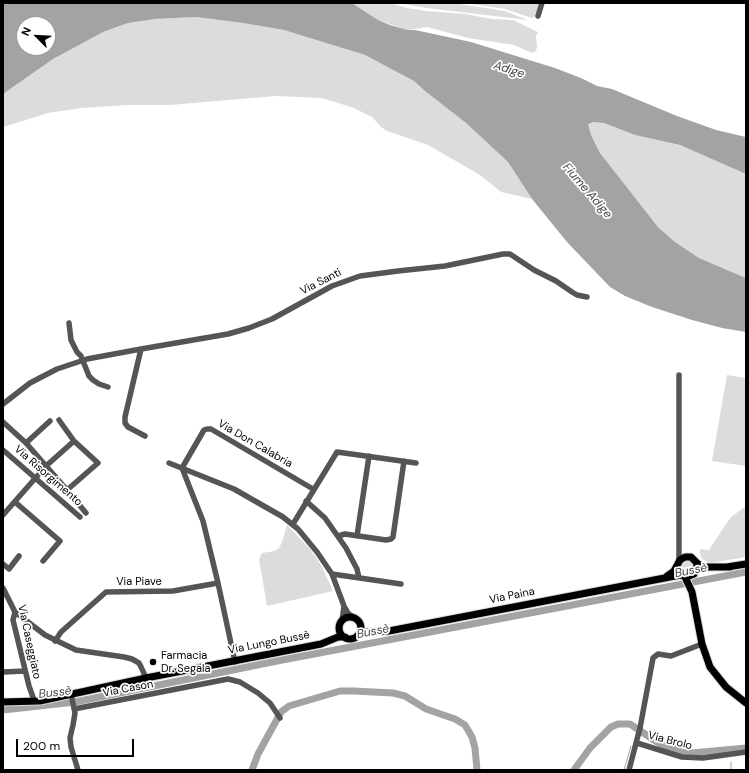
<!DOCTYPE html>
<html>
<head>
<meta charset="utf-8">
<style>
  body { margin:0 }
  #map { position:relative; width:749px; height:773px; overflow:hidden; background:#fff; font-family:"DM Sans",sans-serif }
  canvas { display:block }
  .frame { position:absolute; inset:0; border:4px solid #000; pointer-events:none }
  .north { position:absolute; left:16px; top:16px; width:40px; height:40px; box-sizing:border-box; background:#fff; border:1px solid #999; border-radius:50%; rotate:294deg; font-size:11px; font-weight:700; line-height:16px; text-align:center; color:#000 }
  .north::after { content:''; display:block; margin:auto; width:14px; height:18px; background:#000; clip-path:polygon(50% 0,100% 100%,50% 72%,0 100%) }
  .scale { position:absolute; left:16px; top:739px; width:118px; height:18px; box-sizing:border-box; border:2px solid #000; border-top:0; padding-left:5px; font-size:12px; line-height:14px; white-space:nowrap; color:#000; -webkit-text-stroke:3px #fff; paint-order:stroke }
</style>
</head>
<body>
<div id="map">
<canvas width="749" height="773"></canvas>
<div class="frame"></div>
<div class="north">N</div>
<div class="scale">200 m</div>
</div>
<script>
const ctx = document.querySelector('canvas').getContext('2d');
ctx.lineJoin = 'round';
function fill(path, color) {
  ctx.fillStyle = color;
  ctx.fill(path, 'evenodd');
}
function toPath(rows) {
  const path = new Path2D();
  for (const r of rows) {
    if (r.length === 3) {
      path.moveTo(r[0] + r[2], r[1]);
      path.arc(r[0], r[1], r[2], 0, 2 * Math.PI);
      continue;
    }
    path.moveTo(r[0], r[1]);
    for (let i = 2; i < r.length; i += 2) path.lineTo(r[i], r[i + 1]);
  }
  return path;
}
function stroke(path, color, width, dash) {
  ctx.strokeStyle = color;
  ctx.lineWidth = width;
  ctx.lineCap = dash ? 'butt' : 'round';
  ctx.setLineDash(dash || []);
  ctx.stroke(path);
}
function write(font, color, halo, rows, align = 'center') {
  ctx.font = font + ' "DM Sans",sans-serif';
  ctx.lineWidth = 3.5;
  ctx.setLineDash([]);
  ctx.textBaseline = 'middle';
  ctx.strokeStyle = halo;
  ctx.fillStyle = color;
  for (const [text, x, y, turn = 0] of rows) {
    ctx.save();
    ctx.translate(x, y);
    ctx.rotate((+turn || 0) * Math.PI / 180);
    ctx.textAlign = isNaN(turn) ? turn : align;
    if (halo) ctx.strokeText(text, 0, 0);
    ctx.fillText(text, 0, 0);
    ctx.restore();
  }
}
const green = toPath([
  [352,3,391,3,407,8,426,11,465,14,492,19,513,20,538,32,536,36,537,48,535,52,532,53,514,45,468,38,427,27,408,30,378,20],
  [398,3,453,3,505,11,528,20,426,8],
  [464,3,540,3,537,15,532,18,505,9],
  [196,17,243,23,284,30,365,55,414,81,425,91,466,123,508,162,532,199,501,192,480,175,428,145,387,131,381,127,372,117,354,108,322,98,276,96,170,105,128,105,81,108,48,113,3,127,3,94,53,59,78,45,103,32,128,23,155,19],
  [593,122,604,123,635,135,680,145,746,174,746,278,699,258,675,242,658,227,600,153,591,135,587,123],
  [727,375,746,378,746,466,712,461],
  [746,506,746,557,710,563,702,559,700,554,700,549,709,550,722,530,731,517],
  [287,525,310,549,321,565,333,591,267,606,259,559,262,553,275,551,279,548,282,542],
  [688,566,6]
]);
const water = toPath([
  [5,3,352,3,378,20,390,25,408,30,415,30,471,42,555,68,581,78,597,86,612,89,677,116,716,130,746,137,746,174,680,145,635,135,604,123,593,122,588,124,591,135,600,153,658,227,675,242,699,258,746,278,746,332,722,328,692,320,652,307,625,296,610,287,567,242,532,199,508,162,466,123,425,91,414,81,365,55,284,30,243,23,196,17,155,19,128,23,103,32,53,59,3,94,3,4],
  [24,24,48,24,48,48,24,48]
]);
const stream = toPath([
  [624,770,631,746],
  [731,770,731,762]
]);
const river = toPath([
  [3,710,75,702,277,661,746,572],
  [252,770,258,754,281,712,289,706,340,691,354,691,393,693,405,696,426,709,455,719,465,725,472,737,475,748,477,770],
  [574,770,590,748,611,727,618,724,630,724,657,742,668,748,692,753,746,748]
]);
const minor = toPath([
  [538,16,542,3],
  [69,323,71,340,77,352,81,356,89,376,93,380,99,384,108,387],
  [141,349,125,417,125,423,128,427,145,436],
  [3,404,30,383,57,369,87,359,141,349,228,334,249,328,272,319,332,286,360,276,398,271,445,266,503,254,510,254,534,270,556,281,572,292,577,295,587,297],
  [3,422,26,443,67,490,98,463,74,441,59,420],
  [26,443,50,421],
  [3,450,80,517],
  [169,463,234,489,283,517,298,529,317,552,332,574,344,606,348,613,354,618],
  [67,490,86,513],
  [306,501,325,518,346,548,357,569,359,578],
  [15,502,60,541,43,561],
  [3,515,46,466,74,441],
  [293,524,337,452,416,463],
  [338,536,345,534,386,540,391,539,393,537,404,461],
  [357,536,369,456],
  [679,563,679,375],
  [3,564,9,569,19,556],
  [332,574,401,584],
  [218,583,203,521,182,468,204,430,207,429,211,429,313,489],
  [3,588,15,612,13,620,29,686,34,700],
  [15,612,45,635,76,650,124,657,132,659,139,663,142,669,146,678],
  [342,621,344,606],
  [55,641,61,632,106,592,173,591,218,583,235,662],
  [3,672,25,671],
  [71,694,75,713,73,725,70,738,71,747,78,770],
  [74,709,228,679,240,682,258,693,270,703,280,718],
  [637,743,682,757,703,758,746,752],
  [629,770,640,728,653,658,658,654,671,656,702,644]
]);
const major = toPath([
  [727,567,746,564],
  [684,575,692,592,702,644,710,667,726,687,746,703],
  [667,576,674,571,680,560,685,557,691,557,698,564,704,567,730,567],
  [350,628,11],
  [358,635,367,632,389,631,675,576,683,575,689,576,694,574,696,571,697,563],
  [3,702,40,701,146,678,321,644,338,637,345,637]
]);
const markers = [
  [153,662,4,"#000"]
];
const streetNames = [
  ["Via Santi",321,282,-27],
  ["Via Don Calabria",255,444,30],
  ["Via Risorgimento",48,476,41],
  ["Via Piave",139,582],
  ["Via Paina",512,596,-11],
  ["Via Caseggiato",29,642,78],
  ["Via Lungo Bussè",269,643,-11],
  ["Via Cason",128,689,-11],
  ["Via Brolo",670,741,14]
];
const poiNames = [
  ["Farmacia",161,656],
  ["Dr. Segala",161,669]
];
const waterNames = [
  ["Adige",509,70,18],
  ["Fiume Adige",587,191,49],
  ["Bussè",691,571,-11],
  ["Bussè",373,632,-11],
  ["Bussè",55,693,-7]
];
fill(green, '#dcdcdc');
fill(water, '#a3a3a3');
stroke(stream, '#a3a3a3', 1);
stroke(river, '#a3a3a3', 7);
stroke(major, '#dbdbdb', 9);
stroke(minor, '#555', 5.5);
stroke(major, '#000', 7);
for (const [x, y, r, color] of markers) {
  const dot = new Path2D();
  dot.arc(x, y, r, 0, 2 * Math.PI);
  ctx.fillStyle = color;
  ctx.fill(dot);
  stroke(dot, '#fff', 1.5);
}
write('11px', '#000', '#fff', streetNames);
write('11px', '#000', '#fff', poiNames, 'left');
write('italic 12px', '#444', '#fff', waterNames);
</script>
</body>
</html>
